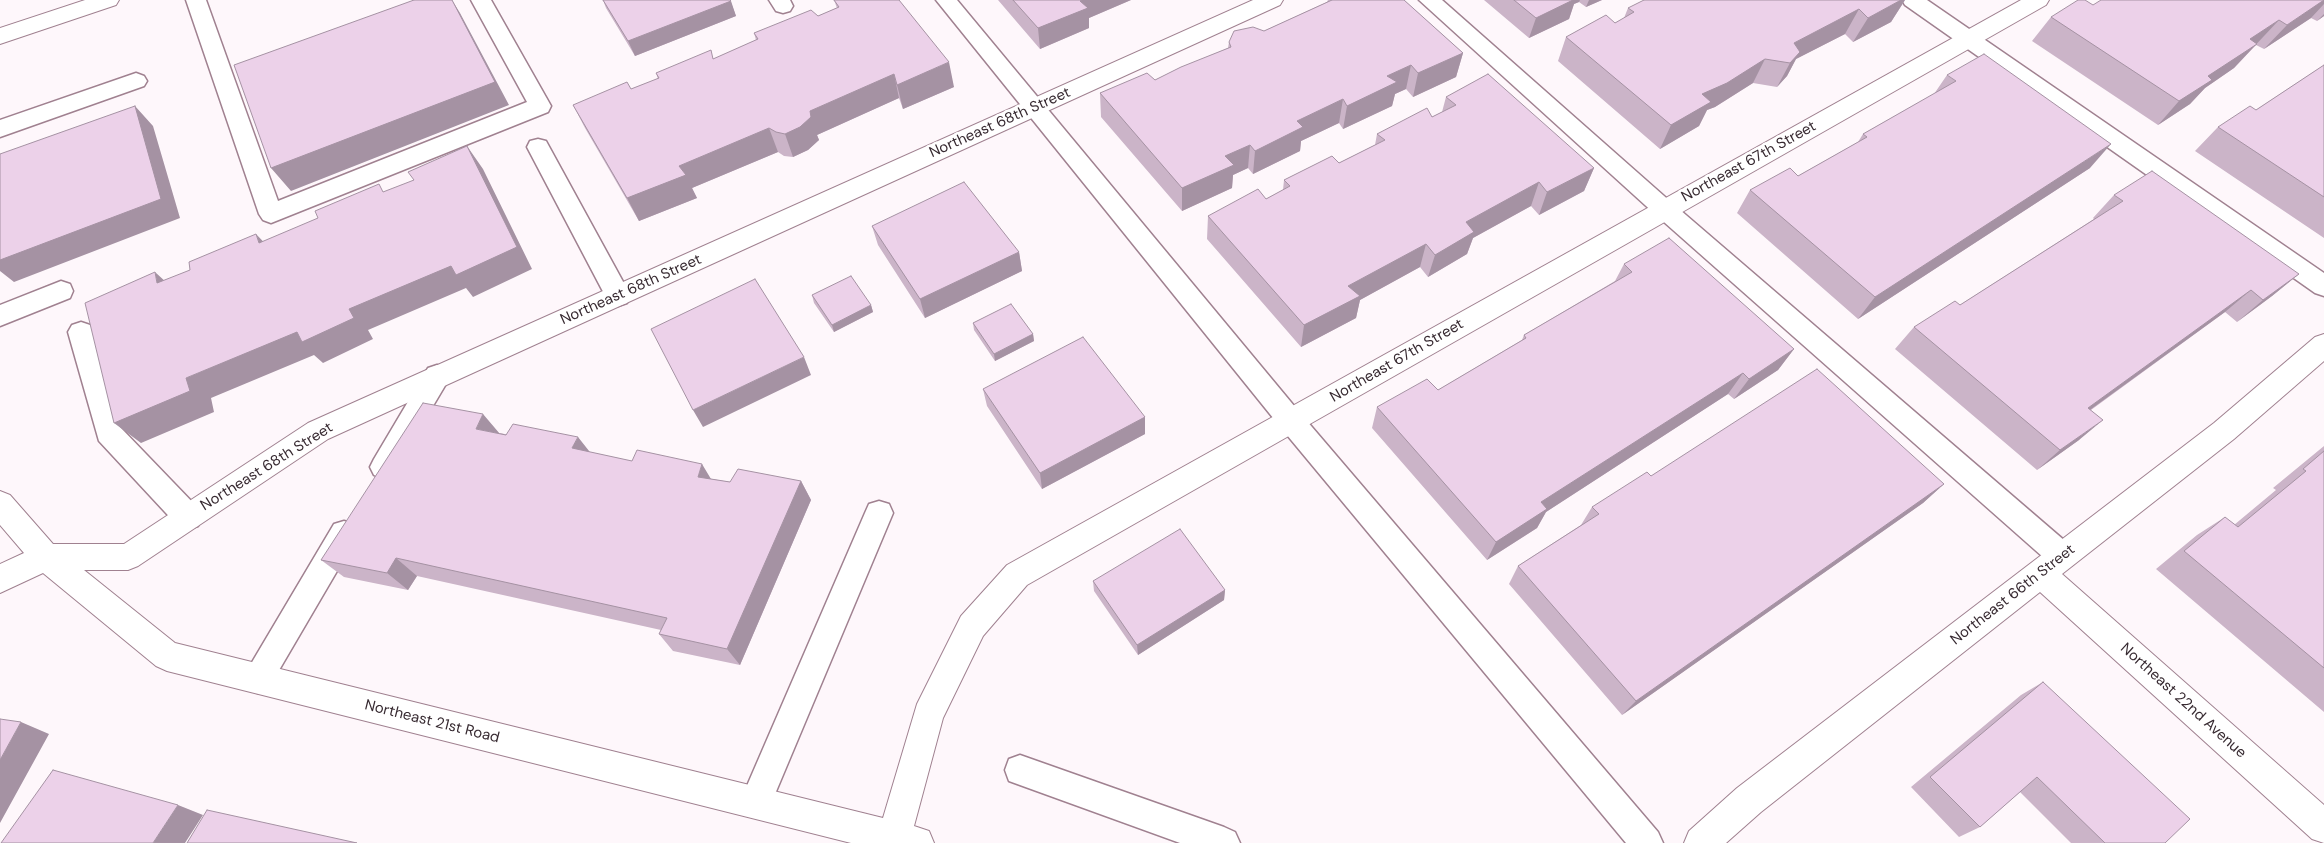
<!DOCTYPE html>
<html>
<head>
<meta charset="utf-8">
<style>
  body { margin:0 }
  canvas { display:block; background:#fef7fb }
</style>
</head>
<body>
<canvas width="2324" height="843"></canvas>
<script>
const ctx = document.querySelector('canvas').getContext('2d');
ctx.lineJoin = 'round';
function toPath(rows) {
  const path = new Path2D();
  for (const r of rows) {
    path.moveTo(r[0], r[1]);
    for (let i = 2; i < r.length; i += 2) path.lineTo(r[i], r[i + 1]);
  }
  return path;
}
function stroke(path, color, width, dash) {
  ctx.strokeStyle = color;
  ctx.lineWidth = width;
  ctx.lineCap = dash ? 'butt' : 'round';
  ctx.setLineDash(dash || []);
  ctx.stroke(path);
}
function fill(path, color) {
  ctx.fillStyle = color;
  ctx.fill(path, 'evenodd');
}
function write(font, color, halo, rows, align = 'center') {
  ctx.font = font + ' "DM Sans",sans-serif';
  ctx.lineWidth = 5;
  ctx.setLineDash([]);
  ctx.textBaseline = 'middle';
  ctx.strokeStyle = halo;
  ctx.fillStyle = color;
  for (const [text, x, y, turn = 0] of rows) {
    ctx.save();
    ctx.translate(x, y);
    ctx.rotate((+turn || 0) * Math.PI / 180);
    ctx.textAlign = isNaN(turn) ? turn : align;
    if (halo) ctx.strokeText(text, 0, 0);
    ctx.fillText(text, 0, 0);
    ctx.restore();
  }
}
const service = toPath([
  [186,0,206,0,278,201,527,102,471,0,491,0,551,106,548,112,271,223,263,220,259,214,186,0],
  [769,0,790,0,793,6,790,11,783,13,776,11,769,0],
  [936,0,957,0,1300,413,1658,832,1663,843,1626,843,1282,429,936,0],
  [1419,0,1442,0,1672,203,2072,547,2076,556,2072,565,2062,569,2052,565,1656,215,1419,0],
  [1902,0,1927,0,2324,273,2324,296,2315,293,1905,5,1902,0],
  [136,73,144,76,147,81,144,86,0,137,0,120,136,73],
  [538,139,546,141,627,289,630,296,627,303,618,306,609,303,527,147,530,141,538,139],
  [61,281,70,284,73,291,70,298,0,326,0,305,61,281],
  [81,322,90,325,94,332,120,427,198,508,202,517,198,526,188,529,178,526,99,441,68,332,72,325,81,322],
  [437,365,446,368,450,376,446,384,392,475,383,479,374,475,370,467,374,459,428,368,437,365],
  [879,501,889,504,893,513,767,813,756,818,745,813,740,802,865,513,869,504,879,501],
  [344,521,354,524,358,533,354,542,268,689,258,693,248,689,243,679,248,669,334,524,344,521],
  [1020,755,1224,827,1235,832,1240,843,1180,843,1020,785,1009,781,1005,770,1009,759,1020,755]
]);
const minor = toPath([
  [1253,0,1283,0,1280,5,328,439,138,566,128,570,84,570,175,643,883,818,917,704,961,616,1007,565,2021,0,2049,0,2046,5,1027,585,983,636,943,718,914,826,929,831,934,843,851,843,167,671,156,666,43,573,0,593,0,564,24,553,0,525,0,491,10,495,53,544,124,544,308,423,1253,0],
  [2324,334,2324,361,2234,439,2062,574,2324,805,2324,843,2312,839,2040,592,1761,812,1726,843,1684,843,1689,831,1737,788,2214,423,2315,337,2324,334]
]);
const tertiary = toPath([
  [85,0,119,0,116,5,0,44,0,28,85,0]
]);
const wall = toPath([
  [603,0,730,0,736,16,635,56,606,8],
  [834,0,954,87,903,109,899,98,817,135,819,140,808,150,793,157,784,156,778,152,692,188,697,198,639,221,585,128,573,105,631,89,658,79,656,73,714,59,756,40,754,33,818,16,837,8],
  [998,0,1131,0,1089,18,1089,28,1040,49],
  [1328,0,1404,0,1463,53,1456,77,1413,97,1406,89,1395,94,1392,106,1343,129,1339,123,1301,141,1300,151,1253,174,1248,168,1233,175,1232,188,1182,211,1101,117,1100,93,1155,80,1228,48,1229,42,1264,31,1327,2],
  [1484,0,1602,0,1586,7,1579,2,1574,4,1569,19,1529,38],
  [1905,0,1891,22,1853,42,1845,34,1796,59,1787,76,1777,87,1753,83,1715,107,1707,110,1699,126,1660,149,1558,61,1566,37,1615,23,1624,18,1628,8],
  [2324,0,2324,16,2317,21,2311,18,2264,49,2256,45,2234,68,2205,88,2190,104,2158,125,2032,41,2051,17],
  [2324,65,2324,238,2195,151,2218,127,2256,110],
  [1947,75,2090,168,1858,319,1737,213,1750,190,1798,176,1858,142,1863,134,1934,94],
  [1446,97,1594,168,1584,191,1539,215,1531,206,1473,238,1467,254,1428,277,1420,267,1360,300,1356,318,1301,347,1207,239,1208,216,1266,199,1283,190,1284,180,1339,163,1375,145,1377,134,1432,117,1442,112],
  [2114,195,2299,274,2272,296,2237,322,2225,312,2091,410,2079,440,2037,470,1895,349,1914,327,1960,305,2094,219,2093,218],
  [872,226,1019,252,1022,271,925,318,878,245],
  [1624,264,1794,349,1778,370,1734,399,1728,394,1546,512,1537,528,1487,560,1372,428,1377,407,1438,390,1522,340,1524,335,1615,281],
  [812,295,871,305,873,312,834,332,814,303],
  [973,323,1033,334,1034,341,995,361,974,330],
  [983,389,1145,417,1145,434,1042,489,987,406],
  [500,433,589,452,712,479,730,482,801,481,811,500,740,665,673,651,659,634,661,630,417,576,408,590,344,577,321,560],
  [2324,446,2324,712,2156,569,2197,535,2225,517,2234,525,2276,490,2273,488],
  [1651,476,1944,484,1923,503,1622,715,1509,584,1518,566,1581,525,1592,507],
  [1093,581,1225,590,1224,600,1138,655,1094,591],
  [2043,682,2165,843,2071,843,2020,792,1980,827,1959,837,1911,787,2021,695]
]);
const shadedWall = toPath([
  [452,0,460,13,509,105,291,191,271,168],
  [1082,0,1131,0,1089,18,1089,28,1040,49,1038,28],
  [1563,0,1580,0,1579,2,1574,4,1569,19,1529,38,1536,18],
  [1589,0,1602,0,1586,7],
  [1901,0,1905,0,1891,22,1853,42,1868,18],
  [2324,0,2324,4,2311,18,2264,49,2287,25],
  [731,1,736,16,635,56,628,41],
  [1859,9,1845,34,1796,59,1787,76,1777,87,1790,63,1794,43],
  [2324,14,2324,16,2317,21],
  [2279,20,2234,68,2205,88,2190,104,2158,125,2179,101,2250,39],
  [1463,53,1456,77,1413,97,1418,73],
  [1765,59,1753,83,1715,107,1707,110,1699,126,1660,149,1671,125,1702,94],
  [949,62,954,87,903,109,897,85],
  [1411,65,1406,89,1395,94,1392,106,1343,129,1347,106,1387,76],
  [894,74,899,98,817,135,819,140,808,150,793,157,785,134,810,111],
  [1343,99,1339,123,1301,141,1300,151,1253,174,1255,151,1297,121],
  [135,106,153,126,180,218,14,282,0,271,0,260],
  [769,128,778,152,692,188,697,198,639,221,627,198,679,166],
  [2111,144,2090,168,1858,319,1875,297],
  [1250,145,1248,168,1233,175,1232,188,1182,211,1182,188,1225,156],
  [467,146,483,169,532,269,473,297,466,288,368,330,373,339,323,363,314,355,211,398,214,412,141,443,114,423,186,378,349,309],
  [1594,168,1584,191,1539,215,1547,192],
  [1539,182,1531,206,1473,238,1467,254,1428,277,1435,255,1466,222],
  [256,234,277,256,259,243],
  [1426,244,1420,267,1360,300,1356,318,1301,347,1304,325,1348,286],
  [1019,252,1022,271,925,318,920,299],
  [155,272,179,294,157,283],
  [2299,274,2272,296,2237,322,2263,300],
  [2251,290,2225,312,2065,428,2088,408],
  [871,305,873,312,834,332,832,325],
  [1033,334,1034,341,995,361,994,354],
  [1794,349,1778,370,1734,399,1749,379],
  [804,357,811,375,703,427,693,410],
  [1743,373,1728,394,1546,512,1537,528,1487,560,1496,542,1541,502],
  [483,414,500,434,476,429],
  [1145,417,1145,434,1042,489,1040,473],
  [2103,420,2079,440,2037,470,2060,450],
  [578,437,593,456,572,448],
  [702,464,714,484,698,477],
  [801,481,811,500,740,665,727,649],
  [1944,484,1923,503,1622,715,1636,701],
  [396,558,417,576,408,590,387,573],
  [1225,590,1224,600,1138,655,1137,645],
  [21,722,49,734,0,823,0,760],
  [178,805,203,815,185,843,153,843]
]);
const building = toPath([
  [414,0,452,0,495,82,271,168,234,65,414,0],
  [603,0,730,0,731,1,628,41,603,0],
  [834,0,899,0,949,62,897,85,894,74,810,111,811,117,800,127,785,134,776,132,769,128,679,166,686,175,627,198,573,105,627,82,631,89,659,78,656,73,711,50,713,59,758,39,754,33,811,10,818,16,839,7,834,0],
  [1013,0,1082,0,1080,1,1088,8,1038,28,1013,0],
  [1332,0,1404,0,1463,53,1418,73,1411,65,1387,76,1397,82,1347,106,1343,99,1297,121,1303,127,1255,151,1250,145,1225,156,1234,165,1182,188,1100,93,1147,73,1155,80,1181,67,1231,47,1229,42,1234,31,1253,27,1264,31,1332,0],
  [1514,0,1573,0,1536,18,1514,0],
  [1644,0,1901,0,1868,18,1859,9,1794,43,1800,52,1790,63,1765,59,1727,83,1702,94,1711,102,1671,125,1566,37,1606,15,1615,23,1634,12,1628,8,1644,0],
  [2078,0,2085,0,2093,5,2101,0,2324,0,2287,25,2279,20,2250,39,2257,44,2208,76,2212,80,2179,101,2051,17,2078,0],
  [1984,54,2111,144,1875,297,1750,190,1790,168,1798,176,1867,137,1863,134,1956,81,1947,75,1984,54],
  [2324,65,2324,197,2218,127,2250,106,2256,110,2324,65],
  [1488,74,1594,168,1547,192,1539,182,1466,222,1474,232,1435,255,1426,244,1348,286,1360,296,1304,325,1208,216,1258,189,1266,199,1290,186,1284,180,1332,156,1339,163,1385,140,1377,134,1427,108,1432,117,1456,105,1446,97,1488,74],
  [135,106,161,199,0,260,0,154,135,106],
  [467,146,517,247,456,275,451,266,349,309,354,318,302,342,297,332,186,378,190,391,114,423,85,303,155,272,157,283,190,270,189,262,256,234,259,243,318,218,315,211,379,184,383,192,414,180,408,172,467,146],
  [2152,171,2299,274,2263,300,2251,290,2088,408,2103,420,2060,450,1914,327,1955,301,1960,305,2123,201,2114,195,2152,171],
  [964,182,1019,252,920,299,872,226,964,182],
  [1669,238,1794,349,1749,379,1743,373,1541,502,1547,509,1496,542,1377,407,1427,379,1438,390,1526,338,1524,335,1632,272,1624,264,1669,238],
  [851,276,871,305,832,325,812,295,851,276],
  [755,279,804,357,693,410,651,329,755,279],
  [1011,304,1033,334,994,354,973,323,1011,304],
  [1083,337,1145,417,1040,473,983,389,1083,337],
  [1817,369,1944,484,1636,701,1518,566,1599,514,1592,507,1647,472,1651,476,1817,369],
  [423,403,483,414,476,429,506,435,513,424,578,437,572,448,632,461,637,450,702,464,698,477,730,482,738,469,801,481,727,649,659,634,667,618,396,558,387,573,321,560,423,403],
  [2324,451,2324,668,2184,551,2225,517,2238,527,2306,471,2303,469,2324,451],
  [1180,529,1225,590,1137,645,1093,581,1180,529],
  [2043,682,2190,819,2165,843,2105,843,2037,777,1980,827,1930,777,2043,682],
  [0,719,21,722,0,760,0,719],
  [53,770,178,805,153,843,1,843,53,770],
  [207,810,357,843,187,843,207,810]
]);
const streetNames = [
  ["Northeast 68th Street",1000,123,-24],
  ["Northeast 67th Street",1749,162,-29],
  ["Northeast 68th Street",631,290,-24],
  ["Northeast 67th Street",1397,361,-30],
  ["Northeast 68th Street",267,467,-32],
  ["Northeast 66th Street",2013,595,-38],
  ["Northeast 22nd Avenue",2183,701,42],
  ["Northeast 21st Road",432,722,14]
];
stroke(service, '#a08190', 3);
stroke(minor, '#a08190', 2);
stroke(tertiary, '#a08190', 2);
fill(service, '#fff');
fill(minor, '#fff');
fill(tertiary, '#fff');
fill(wall, '#cbb4c8');
fill(shadedWall, '#a592a3');
fill(building, '#ecd1e9');
stroke(building, '#a592a3', 1);
write('15px', '#372a31', '#fff', streetNames);
</script>
</body>
</html>
